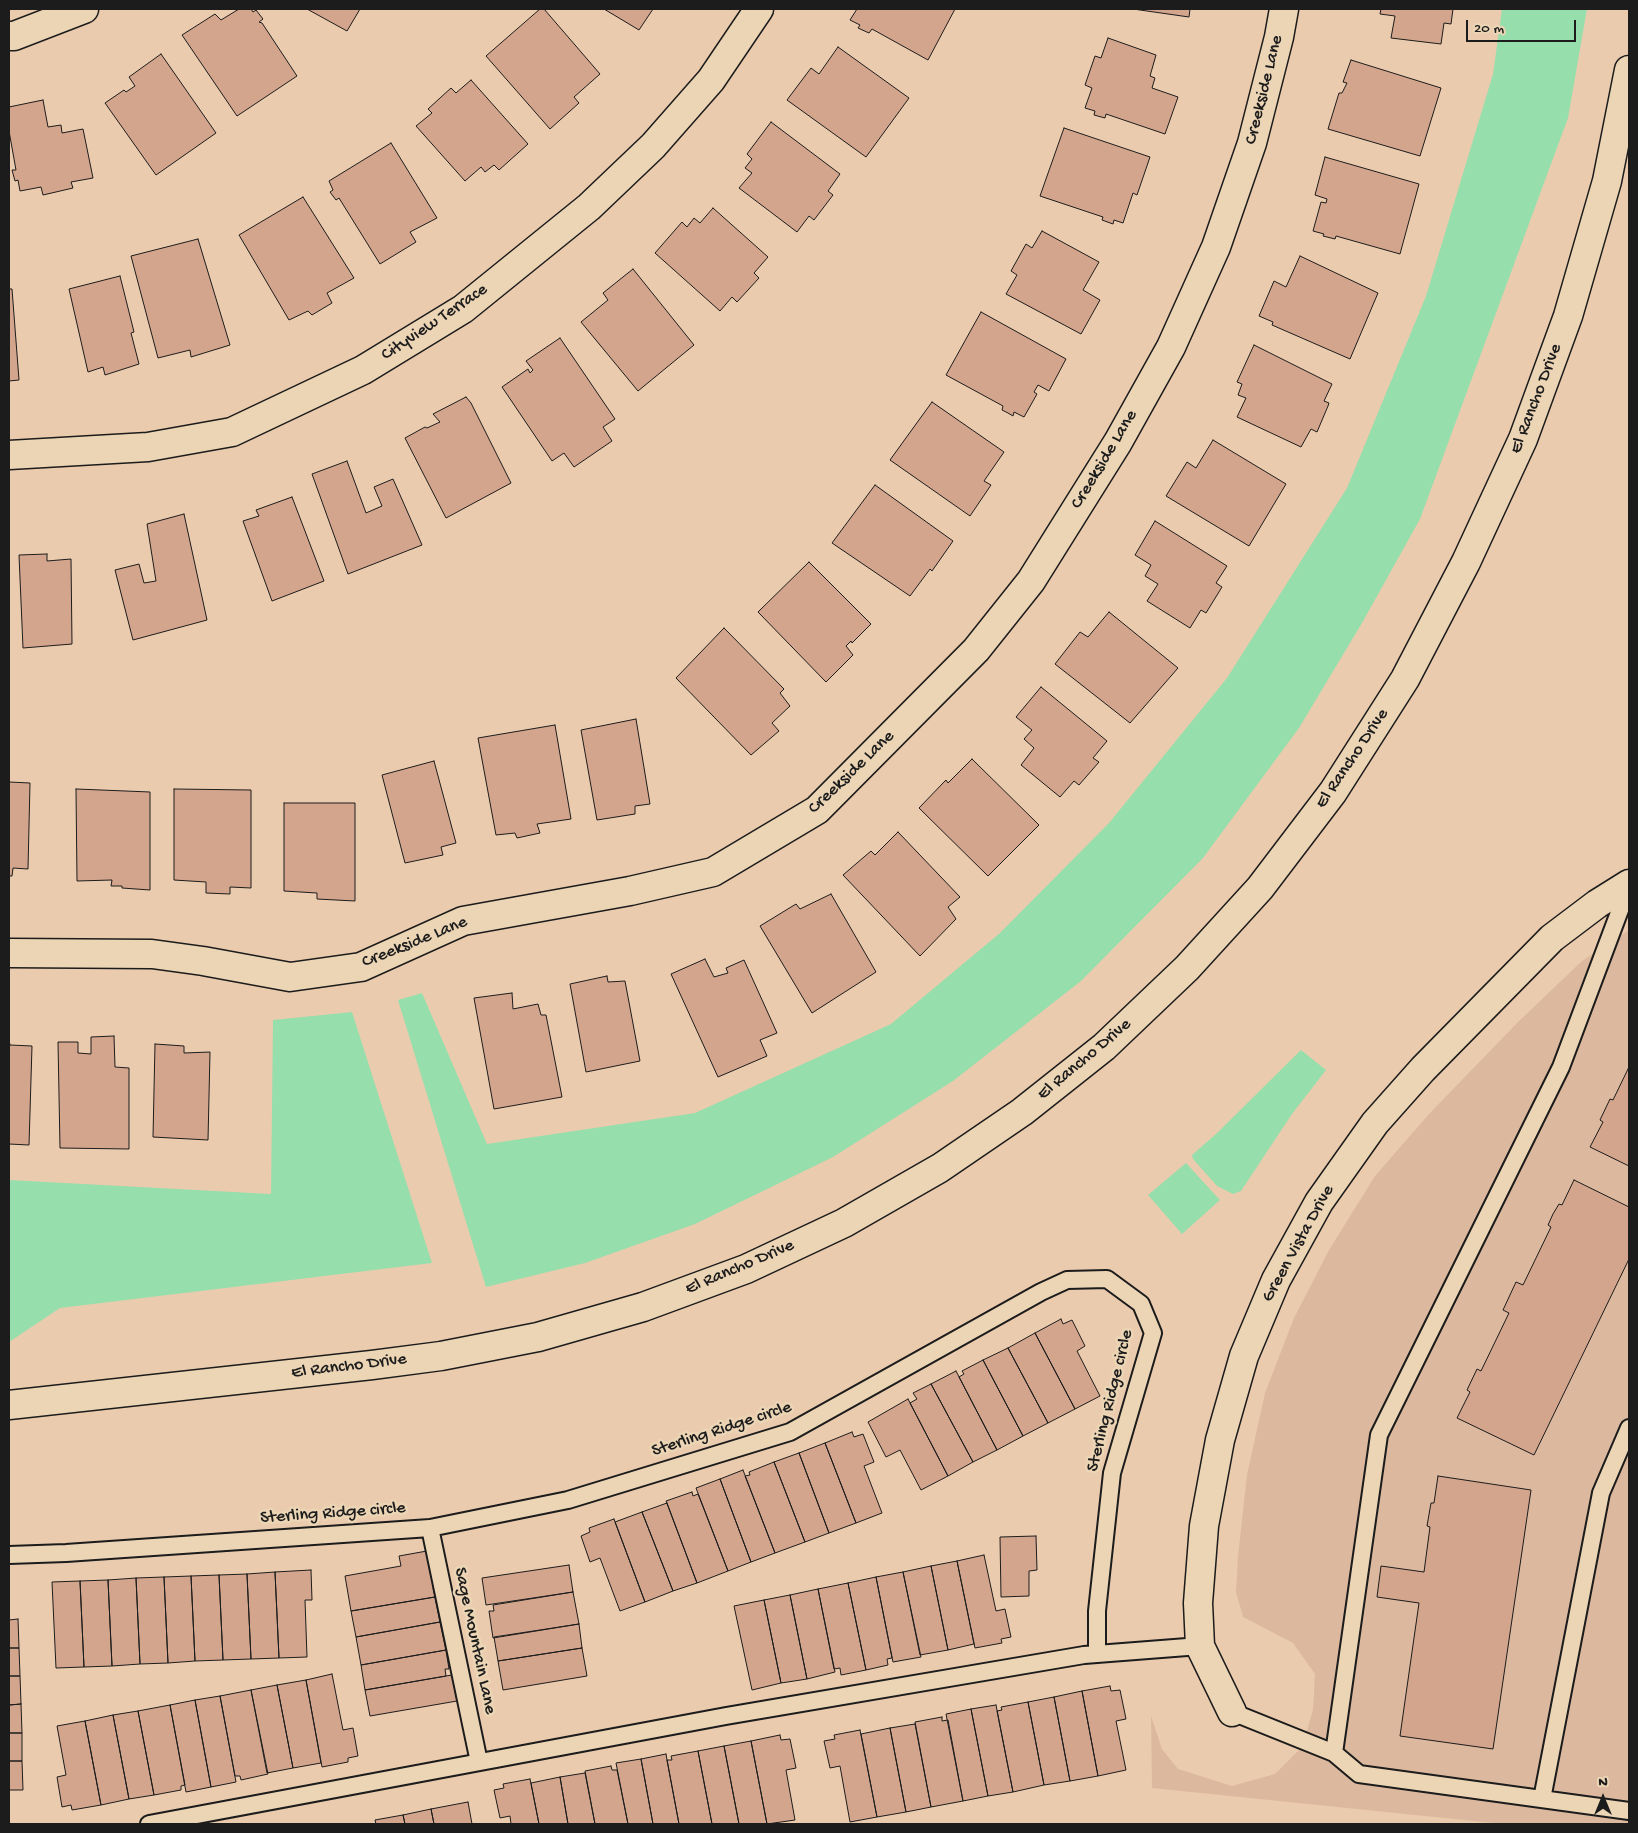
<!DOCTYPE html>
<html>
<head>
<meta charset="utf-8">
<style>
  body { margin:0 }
  #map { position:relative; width:1638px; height:1833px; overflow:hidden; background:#ebcbad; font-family:"Gochi Hand",sans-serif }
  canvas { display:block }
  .frame { position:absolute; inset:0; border:10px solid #1c1c1c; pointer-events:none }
  .north { position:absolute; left:1578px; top:1773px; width:50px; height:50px; -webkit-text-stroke:4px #ecd5b5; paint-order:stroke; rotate:0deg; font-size:14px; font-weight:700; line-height:20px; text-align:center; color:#1c1c1c }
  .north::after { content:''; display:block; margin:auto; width:18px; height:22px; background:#1c1c1c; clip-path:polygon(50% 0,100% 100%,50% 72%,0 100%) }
  .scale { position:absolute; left:1466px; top:20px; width:110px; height:22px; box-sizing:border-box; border:2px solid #1c1c1c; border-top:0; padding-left:6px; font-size:15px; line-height:18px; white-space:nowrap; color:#1c1c1c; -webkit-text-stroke:4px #ecd5b5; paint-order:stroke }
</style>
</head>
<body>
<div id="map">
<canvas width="1638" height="1833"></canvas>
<div class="frame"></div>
<div class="north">N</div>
<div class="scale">20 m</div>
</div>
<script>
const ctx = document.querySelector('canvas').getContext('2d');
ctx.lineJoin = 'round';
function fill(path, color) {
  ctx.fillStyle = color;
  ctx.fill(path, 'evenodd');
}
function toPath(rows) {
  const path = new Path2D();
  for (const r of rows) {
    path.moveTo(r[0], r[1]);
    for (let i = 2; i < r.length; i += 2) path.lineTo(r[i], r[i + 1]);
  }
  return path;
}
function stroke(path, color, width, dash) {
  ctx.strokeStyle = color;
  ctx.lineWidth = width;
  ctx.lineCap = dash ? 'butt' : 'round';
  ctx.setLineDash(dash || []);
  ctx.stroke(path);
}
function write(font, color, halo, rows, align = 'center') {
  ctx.font = font + ' "Gochi Hand",sans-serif';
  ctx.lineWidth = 5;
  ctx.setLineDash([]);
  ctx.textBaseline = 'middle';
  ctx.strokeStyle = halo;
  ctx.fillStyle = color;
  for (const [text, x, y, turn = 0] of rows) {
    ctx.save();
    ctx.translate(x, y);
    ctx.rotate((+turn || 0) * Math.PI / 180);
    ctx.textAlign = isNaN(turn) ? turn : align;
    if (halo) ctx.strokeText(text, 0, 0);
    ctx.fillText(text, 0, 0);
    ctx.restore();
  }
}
const built = toPath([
  [1629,930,1629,1824,1503,1824,1152,1788,1151,1716,1162,1749,1178,1769,1232,1786,1275,1774,1303,1746,1313,1709,1315,1674,1293,1643,1243,1617,1236,1592,1238,1556,1247,1475,1265,1393,1294,1318,1329,1250,1375,1176,1429,1114,1518,1022,1582,961]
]);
const green = toPath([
  [1502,9,1587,9,1568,118,1420,519,1362,623,1299,728,1203,858,1081,981,953,1081,833,1157,695,1224,585,1263,486,1287,398,1000,422,993,487,1144,695,1113,891,1024,1000,933,1109,823,1227,678,1347,488,1426,296,1493,74],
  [352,1012,432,1263,60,1308,9,1342,9,1180,271,1194,273,1020],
  [1301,1050,1326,1070,1292,1114,1241,1191,1233,1194,1217,1186,1193,1159,1192,1155,1216,1134],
  [1186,1163,1220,1200,1182,1234,1148,1195]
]);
const building = toPath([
  [239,9,251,9,253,12,256,10,263,19,259,22,262,23,297,76,237,116,182,35,215,14,221,20,239,9],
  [307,9,360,9,347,31,307,9],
  [540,9,544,9,600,74,574,97,579,103,550,129,486,56,540,9],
  [604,9,653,9,639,30,604,9],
  [857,9,955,9,928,60,872,29,869,33,858,28,860,25,850,20,857,9],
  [1133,9,1190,9,1189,17,1133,9],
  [1381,9,1453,9,1451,24,1444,23,1441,44,1391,38,1395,16,1380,14,1381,9],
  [1108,38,1156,55,1150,76,1155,78,1152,88,1178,97,1165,134,1106,114,1105,118,1094,115,1095,111,1085,108,1092,88,1085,85,1095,56,1101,58,1108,38],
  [838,47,909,98,866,157,787,100,811,68,819,74,838,47],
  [161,54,216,133,156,175,105,103,124,90,126,92,135,86,129,77,161,54],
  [1351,60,1441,88,1420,156,1328,129,1339,93,1342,93,1347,83,1343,82,1351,60],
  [471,80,528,144,499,170,494,165,485,172,481,167,465,181,416,126,432,113,428,109,451,88,456,93,471,80],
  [43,100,48,127,61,125,62,133,83,129,93,178,71,182,73,188,43,195,41,187,20,191,18,180,15,181,12,170,16,170,9,131,9,107,43,100],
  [771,122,840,174,828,191,833,195,814,220,809,216,797,232,739,188,752,173,745,168,752,159,747,154,771,122],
  [1064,128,1150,157,1137,195,1133,193,1123,223,1114,220,1113,224,1102,220,1103,217,1040,196,1064,128],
  [391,143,437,218,410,232,416,242,380,264,339,198,336,200,330,192,333,190,329,181,391,143],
  [1325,157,1419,184,1400,254,1336,236,1335,239,1323,236,1324,234,1313,231,1321,202,1326,203,1327,199,1315,195,1325,157],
  [303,197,354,278,327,293,332,303,312,315,308,311,289,320,239,235,303,197],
  [713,208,768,257,754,273,759,278,737,302,732,297,720,311,655,253,682,222,687,227,694,218,700,223,713,208],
  [1042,231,1099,262,1083,290,1100,300,1081,334,1006,294,1017,275,1011,271,1026,244,1032,248,1042,231],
  [198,239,230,345,191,357,190,350,158,358,131,256,198,239],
  [1300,256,1378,293,1350,359,1272,325,1273,322,1259,316,1274,281,1286,287,1300,256],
  [633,269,694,345,638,391,581,322,608,300,603,293,633,269],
  [120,276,134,332,131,333,139,364,105,375,103,367,88,372,69,289,120,276],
  [9,289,12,289,19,380,9,381,9,289],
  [981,312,1066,359,1049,391,1038,385,1034,392,1037,394,1024,417,1014,412,1013,416,1008,413,1002,410,1003,406,946,375,981,312],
  [560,338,615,419,603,427,612,441,574,467,564,453,552,461,502,387,528,369,530,373,533,370,526,361,560,338],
  [1254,345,1332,384,1324,401,1329,403,1328,406,1317,432,1311,429,1301,447,1237,417,1246,398,1238,395,1242,384,1237,382,1254,345],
  [466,397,471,403,511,483,446,518,405,438,425,427,427,428,440,422,433,414,466,397],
  [932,402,1004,452,984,481,991,485,970,516,890,460,932,402],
  [1213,440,1286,484,1249,546,1166,496,1187,462,1196,468,1213,440],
  [347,461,366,513,382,506,374,487,393,479,422,545,348,574,312,474,347,461],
  [875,485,953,541,932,571,930,569,910,596,832,543,875,485],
  [292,497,324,581,272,601,243,521,259,516,256,510,292,497],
  [184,514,207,620,133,640,115,570,139,564,144,583,156,581,147,524,184,514],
  [1155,521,1227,566,1216,583,1222,587,1206,613,1201,610,1190,628,1147,601,1158,584,1145,576,1151,565,1135,555,1155,521],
  [47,554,47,561,71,559,72,644,23,648,19,555,47,554],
  [809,562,871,624,852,643,851,641,846,646,853,655,826,682,758,612,809,562],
  [1109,612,1178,668,1130,723,1055,664,1080,632,1088,637,1109,612],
  [724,628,784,689,780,693,790,706,772,723,779,731,751,755,676,678,724,628],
  [1041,687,1107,741,1093,758,1099,762,1079,785,1074,781,1060,797,1021,765,1034,748,1024,739,1032,730,1016,717,1041,687],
  [636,719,650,804,635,806,635,814,597,820,581,730,636,719],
  [555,725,571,819,537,824,540,833,517,838,515,833,496,835,478,738,555,725],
  [972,759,1039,825,988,876,919,808,944,782,946,780,948,783,972,759],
  [434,761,456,843,441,847,443,855,405,863,382,775,434,761],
  [9,782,30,783,28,869,13,868,12,876,9,876,9,782],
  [76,789,150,792,150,890,122,888,122,886,111,886,112,880,77,881,76,789],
  [174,789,251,790,251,888,230,887,230,894,206,893,206,882,174,880,174,789],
  [284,803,355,803,355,901,317,899,317,893,284,891,284,803],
  [898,832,960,897,948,907,956,919,920,956,843,875,871,851,875,855,898,832],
  [831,894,876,972,812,1013,760,926,796,904,800,909,831,894],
  [705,959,714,977,728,973,726,968,744,960,777,1033,760,1040,767,1056,718,1077,671,974,705,959],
  [607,976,608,982,625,981,640,1061,586,1072,570,984,607,976],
  [512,993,513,1009,538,1004,541,1015,546,1015,562,1097,494,1109,474,998,512,993],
  [114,1036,115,1067,129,1068,129,1149,60,1148,58,1042,78,1042,78,1053,91,1054,91,1037,114,1036],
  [9,1040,10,1045,32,1046,29,1145,9,1144,9,1040],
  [155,1044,184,1046,184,1053,210,1052,208,1140,153,1137,155,1044],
  [1629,1067,1629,1166,1590,1147,1603,1122,1600,1120,1610,1099,1613,1100,1629,1067],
  [1574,1180,1629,1207,1629,1259,1534,1455,1457,1418,1470,1392,1467,1390,1477,1369,1481,1371,1509,1313,1503,1310,1516,1282,1523,1285,1551,1227,1548,1225,1553,1214,1559,1204,1562,1205,1574,1180],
  [1061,1319,1063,1324,1072,1320,1085,1346,1077,1351,1100,1396,1075,1409,1035,1333,1061,1319],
  [1035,1333,1075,1409,1048,1423,1008,1348,1035,1333],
  [1008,1348,1048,1423,1023,1436,983,1360,1008,1348],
  [983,1360,1023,1436,997,1450,959,1377,964,1374,962,1371,983,1360],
  [956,1371,997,1450,973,1462,931,1384,956,1371],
  [931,1384,973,1462,948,1476,910,1403,917,1399,913,1393,931,1384],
  [908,1399,948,1476,921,1490,900,1450,886,1457,868,1422,908,1399],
  [852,1432,854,1437,863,1434,874,1462,864,1466,882,1513,856,1523,825,1443,852,1432],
  [825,1443,856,1523,829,1533,799,1453,825,1443],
  [799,1453,829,1533,805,1542,774,1462,799,1453],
  [774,1462,805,1542,775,1553,745,1476,750,1475,749,1472,774,1462],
  [743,1470,775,1553,751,1562,720,1479,743,1470],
  [1438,1476,1531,1490,1493,1749,1400,1736,1419,1603,1377,1597,1381,1566,1424,1572,1430,1527,1427,1526,1431,1503,1434,1503,1438,1476],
  [720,1479,751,1562,728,1571,696,1488,720,1479],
  [692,1492,693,1496,698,1494,728,1571,697,1583,666,1501,692,1492],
  [667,1503,697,1583,673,1591,642,1512,667,1503],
  [642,1512,673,1591,645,1602,615,1522,642,1512],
  [614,1519,645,1602,620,1611,600,1558,590,1562,581,1536,590,1532,589,1528,614,1519],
  [1036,1536,1037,1570,1029,1571,1029,1596,1001,1597,1000,1537,1036,1536],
  [427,1551,438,1586,433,1588,435,1597,351,1611,345,1576,401,1566,399,1556,427,1551],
  [984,1555,996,1611,1005,1609,1011,1637,1001,1639,1002,1643,975,1648,957,1561,984,1555],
  [957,1561,974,1644,948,1650,931,1566,957,1561],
  [569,1565,573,1592,486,1605,482,1578,569,1565],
  [931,1566,948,1650,920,1655,903,1572,931,1566],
  [311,1570,312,1600,305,1600,307,1657,279,1658,275,1572,311,1570],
  [275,1572,279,1658,251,1659,247,1574,275,1572],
  [903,1572,921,1657,893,1662,876,1577,903,1572],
  [247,1574,251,1659,223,1660,219,1575,247,1574],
  [219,1575,223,1660,195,1661,191,1576,219,1575],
  [191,1576,195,1661,168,1663,164,1577,191,1576],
  [164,1577,168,1663,140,1664,136,1578,164,1577],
  [876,1577,892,1658,887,1659,888,1665,866,1670,848,1583,876,1577],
  [136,1578,140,1664,112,1666,108,1580,136,1578],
  [108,1580,112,1666,84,1667,80,1581,108,1580],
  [80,1581,84,1667,56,1668,52,1582,80,1581],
  [848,1583,866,1670,841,1675,840,1668,834,1669,818,1589,848,1583],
  [818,1589,835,1672,807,1679,790,1595,818,1589],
  [573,1592,579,1624,493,1638,489,1611,494,1611,493,1605,573,1592],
  [790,1595,807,1679,781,1683,764,1600,790,1595],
  [435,1597,440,1622,356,1637,351,1611,435,1597],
  [764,1600,781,1683,752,1690,734,1606,764,1600],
  [18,1619,19,1648,9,1648,9,1620,18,1619],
  [440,1622,446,1650,361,1665,356,1637,440,1622],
  [579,1624,582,1648,498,1661,494,1637,579,1624],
  [9,1648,19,1648,20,1676,9,1676,9,1648],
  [582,1648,587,1676,503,1690,498,1661,582,1648],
  [446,1650,449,1669,445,1669,446,1676,365,1690,361,1665,446,1650],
  [332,1674,343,1730,353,1728,358,1756,348,1758,348,1762,322,1767,306,1680,332,1674],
  [452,1675,457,1701,370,1716,365,1690,452,1675],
  [9,1676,20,1676,21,1704,9,1705,9,1676],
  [306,1680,321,1763,293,1768,277,1685,306,1680],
  [277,1685,293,1768,267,1773,251,1690,277,1685],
  [1110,1686,1111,1691,1120,1690,1126,1719,1116,1721,1126,1770,1098,1776,1082,1691,1110,1686],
  [251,1690,268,1774,241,1780,240,1776,235,1776,220,1696,251,1690],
  [1082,1691,1098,1776,1070,1781,1054,1697,1082,1691],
  [220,1696,236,1782,211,1787,195,1700,220,1696],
  [1054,1697,1070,1781,1044,1785,1028,1702,1054,1697],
  [195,1700,211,1787,186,1792,170,1705,195,1700],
  [1028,1702,1044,1785,1013,1792,997,1711,1002,1710,1001,1707,1028,1702],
  [21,1704,22,1733,9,1733,9,1705,21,1704],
  [170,1705,185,1785,181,1786,181,1790,154,1795,138,1711,170,1705],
  [996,1705,1013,1792,988,1796,971,1709,996,1705],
  [971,1709,988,1796,963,1801,946,1714,971,1709],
  [138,1711,154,1795,129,1799,113,1715,138,1711],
  [113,1715,129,1799,101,1805,85,1721,113,1715],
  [942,1717,942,1721,948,1720,963,1801,931,1807,915,1722,942,1717],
  [85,1721,101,1805,72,1810,71,1805,62,1807,57,1777,66,1775,57,1726,85,1721],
  [915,1724,931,1807,906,1812,890,1728,915,1724],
  [890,1728,906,1812,877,1817,861,1734,890,1728],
  [860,1730,877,1817,850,1822,840,1766,830,1768,824,1741,835,1739,834,1735,860,1730],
  [9,1733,22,1733,22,1761,9,1761,9,1733],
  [780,1735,781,1740,790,1739,796,1768,786,1770,795,1820,767,1824,751,1741,780,1735],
  [751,1741,767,1824,739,1824,724,1746,751,1741],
  [724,1746,739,1824,712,1824,698,1751,724,1746],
  [698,1751,712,1824,679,1824,667,1760,672,1760,671,1756,698,1751],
  [666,1754,667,1760,679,1824,653,1824,641,1759,666,1754],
  [641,1759,653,1824,628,1824,616,1763,641,1759],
  [9,1761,22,1761,23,1790,9,1790,9,1761],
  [611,1766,612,1770,617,1770,628,1824,595,1824,585,1771,611,1766],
  [585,1773,595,1824,568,1824,560,1777,585,1773],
  [560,1777,568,1824,539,1824,531,1783,560,1777],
  [530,1779,539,1824,511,1824,510,1816,500,1818,494,1790,504,1788,503,1784,530,1779],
  [468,1802,472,1824,434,1824,431,1809,468,1802],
  [431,1809,434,1824,405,1824,403,1815,431,1809],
  [403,1815,405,1824,376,1824,375,1820,403,1815]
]);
const lane = toPath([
  [1629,886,1561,1067,1379,1435,1334,1753,1359,1774,1629,1811],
  [430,1528,479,1762],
  [9,1555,66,1553,430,1528,568,1500,790,1432,1041,1292,1067,1280,1107,1279,1141,1304,1153,1333,1112,1473,1097,1611,1097,1654],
  [1232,1712,1334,1753],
  [1542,1799,1601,1493,1629,1428],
  [149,1824,726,1716,1084,1655,1200,1646]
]);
const street = toPath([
  [9,36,14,36,84,9],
  [9,455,148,447,232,432,363,370,463,309,589,207,653,146,711,80,759,9],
  [9,953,152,954,203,961,290,977,361,967,463,921,630,891,713,872,817,810,976,650,1031,581,1118,442,1171,347,1216,247,1252,143,1279,37,1284,9],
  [1232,1712,1200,1646,1198,1603,1204,1526,1220,1440,1244,1356,1276,1280,1319,1202,1375,1123,1423,1069,1552,938,1597,904,1629,884]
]);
const secondary = toPath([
  [9,1405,372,1365,441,1356,538,1337,643,1307,746,1269,844,1223,940,1168,1022,1112,1104,1047,1187,968,1260,888,1333,792,1405,679,1466,562,1523,439,1568,316,1607,181,1629,70]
]);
const streetNames = [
  ["Creekside Lane",1265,90,-76],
  ["Cityview Terrace",435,323,-34],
  ["El Rancho Drive",1537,399,-69],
  ["Creekside Lane",1105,460,-59],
  ["El Rancho Drive",1353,759,-56],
  ["Creekside Lane",852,773,-44],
  ["Creekside Lane",415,943,-22],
  ["El Rancho Drive",1085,1060,-40],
  ["Green Vista Drive",1299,1244,-61],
  ["El Rancho Drive",740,1268,-23],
  ["El Rancho Drive",349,1367,-7],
  ["Sterling Ridge circle",1111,1401,-76],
  ["Sterling Ridge circle",722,1430,-18],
  ["Sterling Ridge circle",333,1514,-4],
  ["Sage Mountain Lane",474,1641,78]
];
fill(built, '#dcb99e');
fill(green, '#97dead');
fill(building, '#d4a58d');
stroke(building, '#1c1c1c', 1);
stroke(lane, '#1c1c1c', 20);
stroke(street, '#1c1c1c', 31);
stroke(secondary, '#1c1c1c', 31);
stroke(lane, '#ecd5b5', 16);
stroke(street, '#ecd5b5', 28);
stroke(secondary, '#ecd5b5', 28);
write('18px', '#1c1c1c', '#ecd5b5', streetNames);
</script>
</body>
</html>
